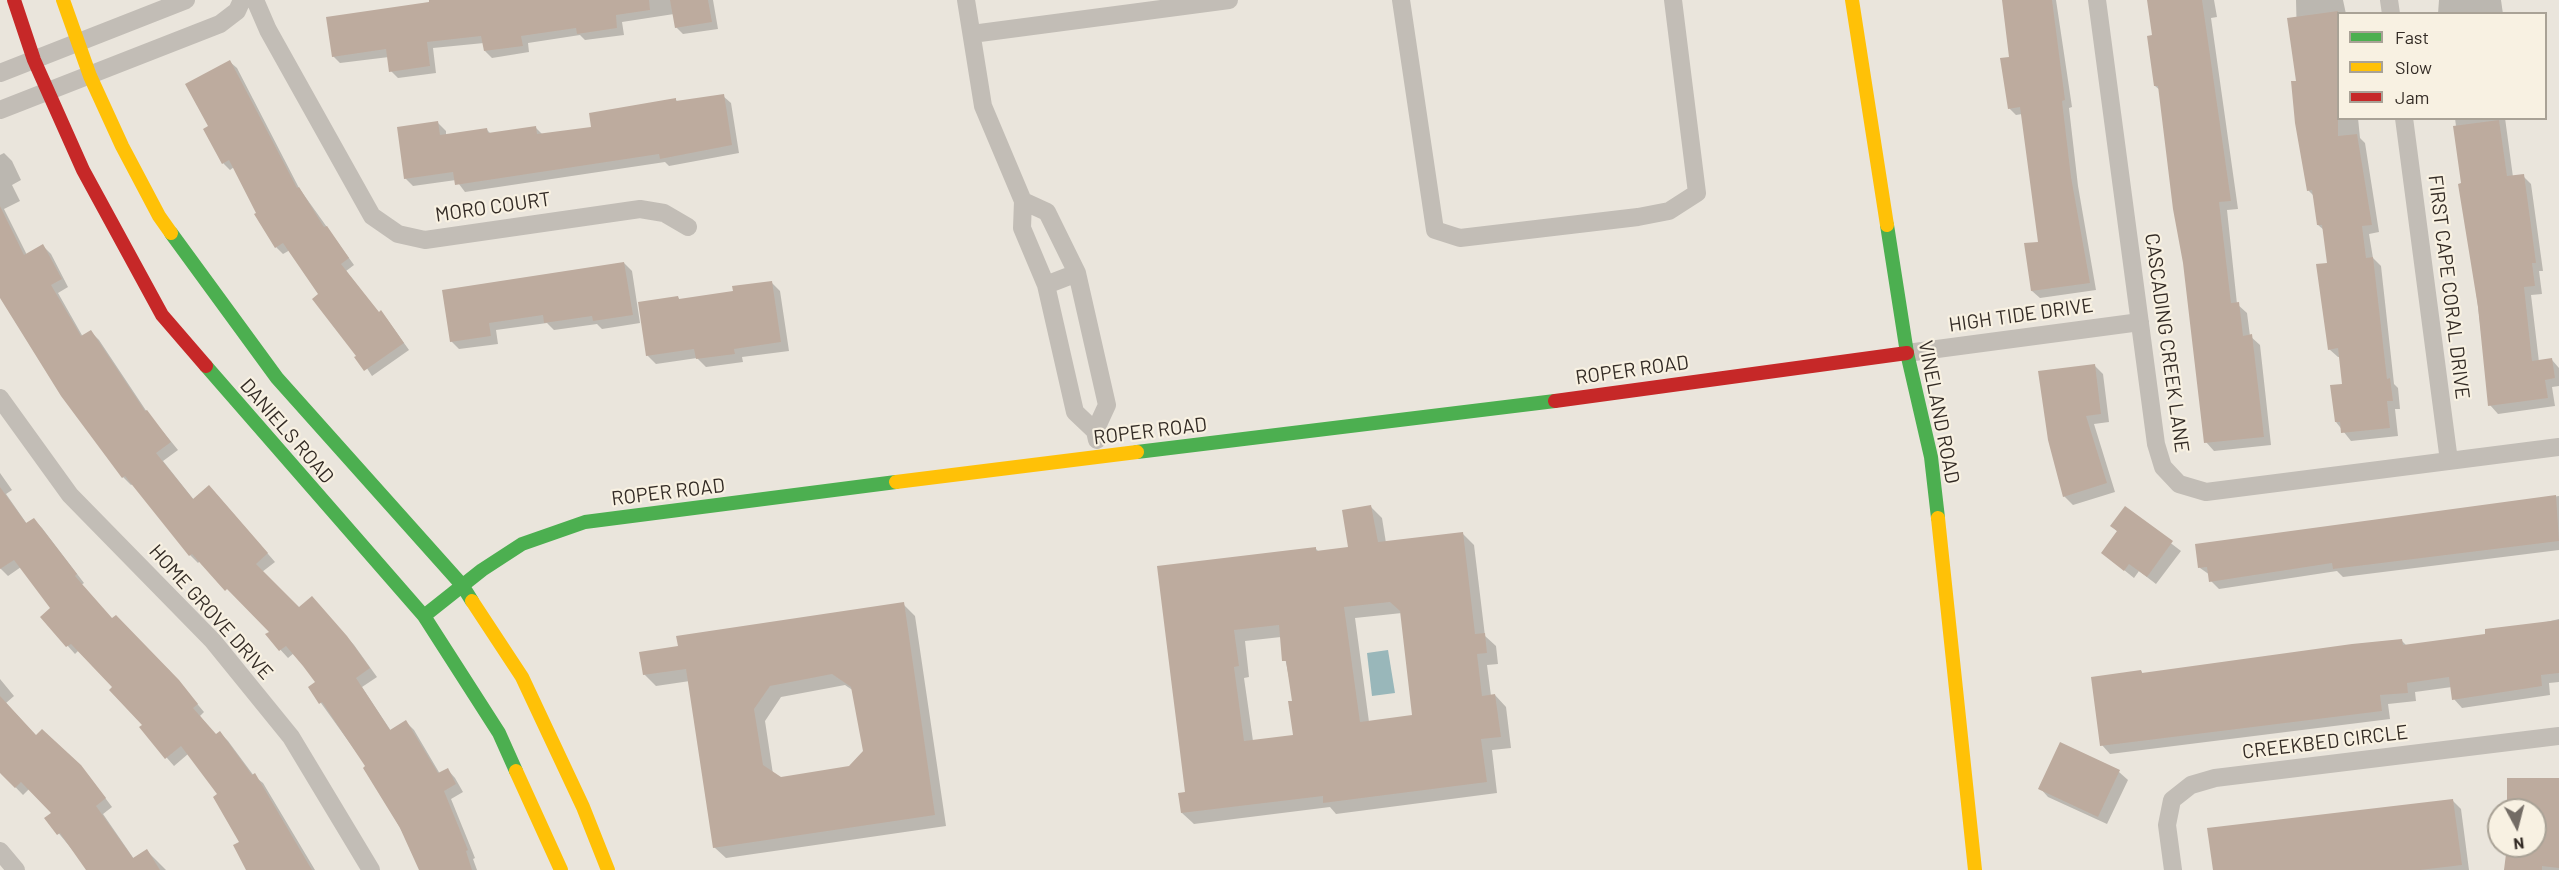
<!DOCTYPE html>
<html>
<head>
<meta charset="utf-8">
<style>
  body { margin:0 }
  #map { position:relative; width:2559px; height:870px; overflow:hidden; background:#eae5dc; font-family:Barlow,sans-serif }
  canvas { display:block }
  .legend { position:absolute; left:2337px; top:12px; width:210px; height:108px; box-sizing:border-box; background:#f8f1e2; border:2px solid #a9a296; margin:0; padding:8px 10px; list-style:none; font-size:18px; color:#332b25 }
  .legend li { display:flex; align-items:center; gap:12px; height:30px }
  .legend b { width:30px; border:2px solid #a9a296 }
  .north { position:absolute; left:2487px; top:798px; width:60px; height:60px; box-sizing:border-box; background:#f8f1e2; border:2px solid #a9a296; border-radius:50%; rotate:173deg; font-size:16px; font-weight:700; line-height:24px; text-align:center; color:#332b25 }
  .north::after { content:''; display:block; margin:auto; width:21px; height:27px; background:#736c65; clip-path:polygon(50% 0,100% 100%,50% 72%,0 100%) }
</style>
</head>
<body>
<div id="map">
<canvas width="2559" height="870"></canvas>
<ul class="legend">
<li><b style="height:8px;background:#4caf50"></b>Fast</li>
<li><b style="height:8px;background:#ffc107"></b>Slow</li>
<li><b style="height:8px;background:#c62828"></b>Jam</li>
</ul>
<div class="north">N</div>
</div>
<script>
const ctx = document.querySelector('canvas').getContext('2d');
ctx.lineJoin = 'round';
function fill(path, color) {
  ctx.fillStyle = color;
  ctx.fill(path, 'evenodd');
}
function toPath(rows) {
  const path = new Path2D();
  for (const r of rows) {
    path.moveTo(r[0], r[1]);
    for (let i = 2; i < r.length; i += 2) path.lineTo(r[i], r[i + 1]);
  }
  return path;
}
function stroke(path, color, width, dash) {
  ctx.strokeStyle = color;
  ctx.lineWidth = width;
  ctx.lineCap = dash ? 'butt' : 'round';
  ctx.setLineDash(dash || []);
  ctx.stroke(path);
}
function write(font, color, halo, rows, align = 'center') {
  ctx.font = font + ' Barlow,sans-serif';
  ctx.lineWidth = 4.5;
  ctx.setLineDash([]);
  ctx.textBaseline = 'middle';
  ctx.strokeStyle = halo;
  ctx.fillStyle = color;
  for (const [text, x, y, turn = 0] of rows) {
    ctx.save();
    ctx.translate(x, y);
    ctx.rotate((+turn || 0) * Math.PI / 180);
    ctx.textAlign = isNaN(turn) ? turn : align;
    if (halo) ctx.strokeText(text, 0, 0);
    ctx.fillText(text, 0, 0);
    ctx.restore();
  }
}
const water = toPath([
  [1388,650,1395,693,1372,696,1367,653]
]);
const shadow = toPath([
  [449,0,713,0,718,29,683,34,676,27,674,14,622,22,624,35,585,40,580,35,528,43,529,52,492,58,485,51,484,43,433,48,436,73,398,78,391,71,389,57,340,63,333,56],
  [2004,0,2056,0,2072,107,2069,108,2078,186,2096,290,2040,298,2032,291,2039,243,2022,114,2016,115,2009,108,2010,58],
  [2149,0,2214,0,2217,17,2211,18,2238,209,2227,210,2237,304,2247,313,2250,336,2260,345,2271,445,2214,451,2206,442,2184,263,2160,90,2155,86,2154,36],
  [2296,0,2343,0,2346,14,2338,14,2338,118,2358,118,2360,138,2365,143,2379,232,2369,234,2373,258,2381,266,2394,384,2398,388,2400,409,2395,409,2398,436,2351,441,2336,422,2344,385,2341,357,2338,357,2329,349,2329,264,2324,230,2318,225,2314,196,2308,190,2298,82],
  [2439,0,2501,0,2503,14,2438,14],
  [230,62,237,68,299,188,354,265,346,271,379,313,387,319,409,350,372,376,290,250,283,254,276,247,256,214,258,213,234,167,230,170,223,163,210,126],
  [723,96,731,103,739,153,669,166,665,162,465,192,456,180,413,186,405,178,438,123,446,131,446,136,487,130,491,134,535,127,543,135,593,128,676,100,678,102],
  [2455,118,2505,118,2513,177,2523,176,2531,184,2543,271,2539,271,2542,294,2531,295,2539,362,2552,360,2559,368,2559,386,2552,387,2555,406,2498,414,2490,405],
  [4,153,12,161,21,180,12,185,20,201,4,209,27,255,43,246,51,254,68,287,58,293,83,337,91,332,99,340,147,412,178,450,163,461,194,500,217,495,275,562,262,572,299,609,320,606,354,645,377,677,362,687,391,731,406,722,414,730,440,774,448,770,455,778,463,792,451,799,475,858,473,859,477,870,423,870,367,767,321,703,317,682,294,653,288,658,267,635,271,632,200,561,198,563,190,555,133,484,131,485,123,477,62,395,0,294,0,155],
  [624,263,632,271,640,323,602,329,597,324,554,330,547,323,496,330,498,344,459,349,451,341,444,291],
  [771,282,780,291,789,351,742,357,743,362,706,367,697,358,656,364,647,355,678,298,681,301,735,292],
  [2094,365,2103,374,2109,422,2094,424,2115,492,2073,505,2064,496],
  [0,473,12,490,6,494,27,524,34,520,42,528,84,583,81,585,113,620,169,670,204,712,200,716,216,736,220,733,228,741,254,776,263,783,315,870,247,870,241,843,220,795,188,754,174,766,141,728,144,725,114,688,79,650,75,654,42,617,52,608,21,567,8,576,0,568],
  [2559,496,2559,550,2343,577,2337,571,2219,589,2211,581,2210,575,2200,568,2197,546],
  [1371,507,1382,518,1386,543,1462,533,1474,545,1485,636,1496,646,1498,664,1487,665,1491,696,1495,695,1506,707,1511,748,1492,750,1497,793,1336,814,1330,807,1194,824,1182,813,1187,793,1158,568,1315,548,1319,552,1350,548],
  [1402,613,1414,717,1369,722,1355,618],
  [1281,637,1294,703,1294,736,1253,741,1244,678,1249,677,1245,641],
  [2125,508,2181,551,2156,584,2139,571,2134,578,2103,553,2118,532,2112,526],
  [903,604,915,616,946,826,726,858,714,847,690,681,656,686,644,674],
  [845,685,854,691,865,751,850,767,781,779,773,774,765,721,781,697],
  [2559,619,2559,682,2549,683,2550,695,2462,708,2454,699,2452,687,2415,692,2416,701,2388,704,2390,719,2110,754,2102,745,2141,671,2143,674,2402,641,2407,646,2487,636],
  [0,679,14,696,6,703,37,737,88,775,112,807,103,814,134,859,147,851,166,870,89,870,47,819,53,813,29,789,23,795,0,771],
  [2119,772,2128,780,2107,824,2048,797,2040,788],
  [2559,780,2559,870,2506,870,2509,846,2535,846,2535,810,2509,810],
  [2453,801,2461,809,2469,870,2214,870]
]);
const building = toPath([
  [429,0,649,0,650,10,616,15,617,28,577,34,576,28,521,36,523,46,484,51,481,36,427,42,430,66,389,72,386,49,332,57,326,17,429,2],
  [670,0,708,0,712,22,675,28],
  [2002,0,2052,0,2065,100,2062,101,2071,177,2090,283,2031,291,2024,243,2038,242,2020,107,2008,109,2000,58,2009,57],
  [2147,0,2202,0,2231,201,2219,202,2231,303,2239,302,2243,336,2252,334,2264,437,2204,443,2183,263,2173,209,2158,86,2154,86,2147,36,2152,35],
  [2338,11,2338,136,2357,134,2372,225,2362,226,2366,258,2373,257,2387,379,2390,378,2393,401,2387,401,2390,428,2341,433,2340,422,2335,422,2330,385,2342,384,2338,348,2328,350,2316,264,2327,263,2322,225,2317,225,2312,190,2307,191,2295,123,2291,81,2296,81,2287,18],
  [230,60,297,188,299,187,324,227,327,226,349,258,341,264,379,312,381,310,404,343,364,371,354,357,356,356,312,299,318,294,283,243,275,248,254,214,256,213,229,160,222,164,203,129,208,126,185,84],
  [724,94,732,145,660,159,659,154,455,185,453,172,404,179,397,127,438,121,440,135,487,128,488,133,536,126,537,134,591,127,589,113,676,98,676,101],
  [2499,120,2507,176,2524,174,2536,263,2532,263,2535,286,2524,287,2532,361,2552,358,2555,378,2545,380,2548,398,2488,406,2478,307,2458,184,2461,183,2453,126],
  [0,206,24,255,43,244,62,279,51,285,81,336,91,330,145,411,147,410,171,442,156,453,193,499,209,485,268,553,256,564,299,607,312,596,347,636,370,668,356,678,390,730,406,720,438,773,448,768,456,784,444,791,468,850,466,851,472,870,419,870,400,828,363,768,365,766,322,702,319,704,308,687,315,682,303,666,286,646,279,651,265,634,269,632,227,589,225,591,192,554,189,556,125,476,122,478,61,396,0,298],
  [624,262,633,315,593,321,592,316,544,323,543,315,489,323,491,336,450,342,442,290],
  [772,281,781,342,734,349,735,354,696,359,694,349,646,356,638,302,678,296,679,299,733,291,732,286],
  [2095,364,2101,414,2086,416,2107,483,2063,497,2048,440,2038,371],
  [0,487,26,523,34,518,77,574,75,576,112,618,116,615,179,680,198,704,193,708,216,734,220,731,252,775,255,773,312,870,246,870,233,845,239,842,213,797,217,794,181,746,165,759,139,727,142,725,109,690,112,687,71,644,66,647,40,617,50,608,14,560,0,569],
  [2556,495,2559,541,2333,569,2332,563,2209,582,2207,567,2198,568,2195,544],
  [1371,505,1378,542,1463,532,1475,634,1485,633,1487,653,1477,654,1482,696,1495,694,1501,737,1481,739,1487,782,1323,803,1323,796,1181,813,1178,793,1185,792,1157,566,1316,547,1316,551,1348,547,1342,510],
  [1390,602,1400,611,1412,715,1360,722,1344,607],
  [1279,625,1282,661,1286,661,1292,701,1288,701,1293,735,1244,741,1234,667,1239,666,1234,630],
  [2125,506,2173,541,2147,577,2129,564,2124,571,2101,553,2117,531,2110,526],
  [904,602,935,815,713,848,686,669,643,675,639,652,678,646,676,636],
  [832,674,851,687,863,751,849,766,781,777,763,765,754,709,770,686],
  [2559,620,2559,673,2541,675,2542,686,2452,700,2449,677,2407,683,2408,693,2380,695,2382,711,2100,746,2091,677,2141,670,2142,673,2352,644,2402,639,2403,645,2485,634,2485,629],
  [0,696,36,735,42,729,81,765,106,798,96,806,133,858,147,849,160,870,86,870,60,833,57,835,44,818,51,813,21,782,15,788,0,773],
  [2060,742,2120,770,2098,817,2038,789],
  [2507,778,2559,778,2559,868,2542,866,2542,870,2504,870,2507,846,2535,846,2535,810,2507,810],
  [2453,799,2462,865,2420,870,2213,870,2207,828]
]);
const street = toPath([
  [255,0,268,30,372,216,398,234,425,240,640,209,664,213,688,227],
  [966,0,983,106,1023,201,1022,228,1046,285,1075,412,1095,431],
  [1401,0,1435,230,1460,238,1638,217,1669,211,1697,193,1673,0],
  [2097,0,2156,444,2163,467,2179,484,2206,492,2559,447],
  [2389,0,2391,14],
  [972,34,1229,0],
  [0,73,186,0],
  [0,110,220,24,237,11,242,0],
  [2404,118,2449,461],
  [1023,201,1047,212,1077,273,1107,405,1095,431,1097,440],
  [1046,285,1077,273],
  [1907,353,2140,322],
  [0,398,70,495,213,641,291,737,371,870],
  [0,851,16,870],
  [2173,870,2167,825,2172,800,2191,785,2215,778,2559,736]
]);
const fast = toPath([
  [1887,225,1907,353,1931,457,1938,518],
  [171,233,277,378,462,585,472,601],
  [206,366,424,616,499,733,516,771],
  [1137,452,1555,401],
  [424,616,482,570,522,544,585,522,896,482]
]);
const slow = toPath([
  [63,0,90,76,122,146,159,216,171,233],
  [1852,0,1887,225],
  [896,482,1137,452],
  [1938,518,1975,870],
  [472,601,522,677,583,807,608,870],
  [516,771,561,870]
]);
const jam = toPath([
  [14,0,34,60,83,170,162,315,206,366],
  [1555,401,1907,353]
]);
const streetNames = [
  ["MORO COURT",493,207,-8],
  ["FIRST CAPE CORAL DRIVE",2449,287,83],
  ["HIGH TIDE DRIVE",2021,315,-8],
  ["CASCADING CREEK LANE",2167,343,82],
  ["ROPER ROAD",1632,370,-8],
  ["VINELAND ROAD",1939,412,79],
  ["DANIELS ROAD",287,431,49],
  ["ROPER ROAD",1150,431,-7],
  ["ROPER ROAD",668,492,-7],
  ["HOME GROVE DRIVE",211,612,48],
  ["CREEKBED CIRCLE",2325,742,-7]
];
fill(water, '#99b7ba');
fill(shadow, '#0003');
fill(building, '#bdab9e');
stroke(street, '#c2bdb6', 18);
stroke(fast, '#4caf50', 14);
stroke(slow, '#ffc107', 14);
stroke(jam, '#c62828', 14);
write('20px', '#332b25', '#f8f1e2', streetNames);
</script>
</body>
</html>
